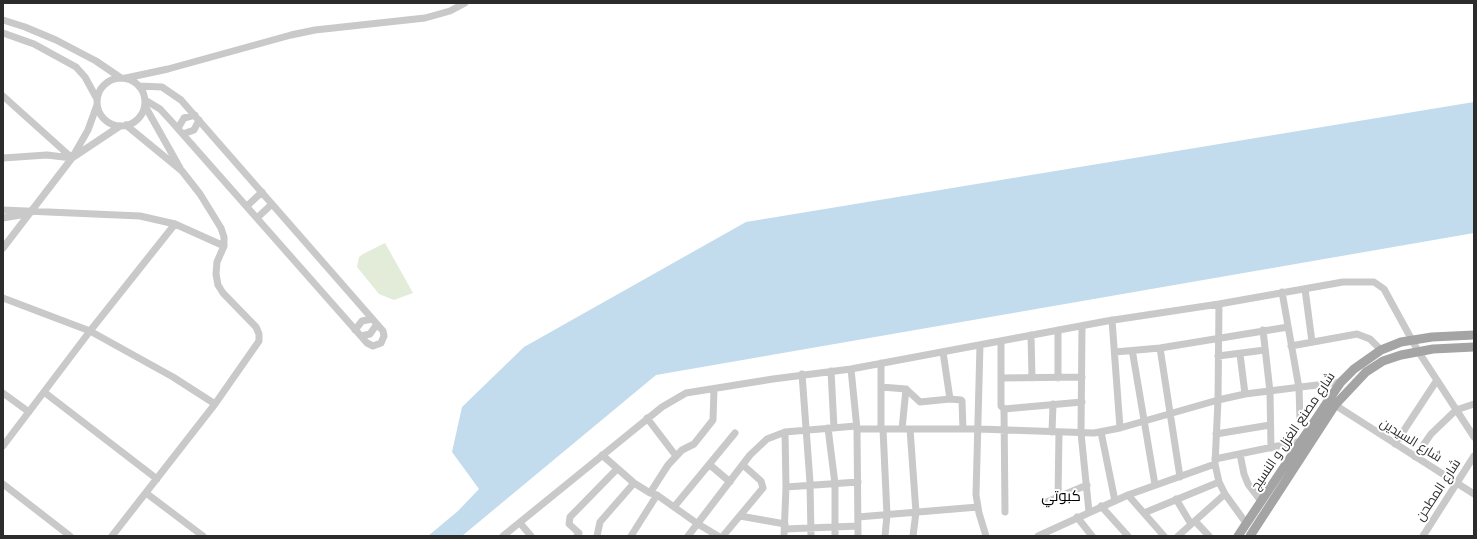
<!DOCTYPE html>
<html>
<head>
<meta charset="utf-8">
<style>
  body { margin:0 }
  #map { position:relative; width:1477px; height:539px; overflow:hidden; background:#fff; font-family:Lato,sans-serif }
  canvas { display:block }
  .frame { position:absolute; inset:0; border:4px solid #2c2c2c; pointer-events:none }
</style>
</head>
<body>
<div id="map">
<canvas width="1477" height="539"></canvas>
<div class="frame"></div>
</div>
<script>
const ctx = document.querySelector('canvas').getContext('2d');
ctx.lineJoin = 'round';
function fill(path, color) {
  ctx.fillStyle = color;
  ctx.fill(path, 'evenodd');
}
function toPath(rows) {
  const path = new Path2D();
  for (const r of rows) {
    if (r.length === 3) {
      path.moveTo(r[0] + r[2], r[1]);
      path.arc(r[0], r[1], r[2], 0, 2 * Math.PI);
      continue;
    }
    path.moveTo(r[0], r[1]);
    for (let i = 2; i < r.length; i += 2) path.lineTo(r[i], r[i + 1]);
  }
  return path;
}
function stroke(path, color, width, dash) {
  ctx.strokeStyle = color;
  ctx.lineWidth = width;
  ctx.lineCap = dash ? 'butt' : 'round';
  ctx.setLineDash(dash || []);
  ctx.stroke(path);
}
function write(font, color, halo, rows, align = 'center') {
  ctx.font = font + ' Lato,Cairo,sans-serif';
  ctx.lineWidth = 4;
  ctx.setLineDash([]);
  ctx.textBaseline = 'middle';
  ctx.strokeStyle = halo;
  ctx.fillStyle = color;
  for (const [text, x, y, turn = 0] of rows) {
    ctx.save();
    ctx.translate(x, y);
    ctx.rotate((+turn || 0) * Math.PI / 180);
    ctx.textAlign = isNaN(turn) ? turn : align;
    if (halo) ctx.strokeText(text, 0, 0);
    ctx.fillText(text, 0, 0);
    ctx.restore();
  }
}
const green = toPath([
  [385,243,413,293,394,300,379,294,357,267,359,257,363,254]
]);
const water = toPath([
  [1474,102,1474,233,656,375,462,536,428,536,458,511,479,489,452,452,462,407,524,347,746,222]
]);
const minor = toPath([
  [3,20,25,27,56,40,96,61,121,78],
  [3,33,34,44,76,67,85,77,97,99],
  [126,78,168,69,291,35,315,30,425,18,450,11,465,3],
  [121,102,24],
  [139,86,162,87,181,100,383,331,384,336,381,343,373,346,367,343,172,122,160,109,145,100],
  [3,96,72,158],
  [145,106,180,168],
  [178,128,184,118,195,115],
  [183,134,194,130,199,120],
  [3,158,47,155,72,158,120,126],
  [247,206,262,192],
  [3,210,140,216,175,224,224,246],
  [3,218,26,214],
  [257,218,272,204],
  [3,248,72,158,88,130,97,105],
  [1305,289,1312,342],
  [1282,292,1299,388,1300,421],
  [3,298,90,331,173,377,215,404],
  [1219,304,1218,400,1215,464,1219,482,1225,494,1246,523],
  [1112,320,1120,428],
  [1082,326,1081,433,1089,512],
  [355,330,362,321,372,319],
  [1058,330,1058,378],
  [1263,330,1270,392,1271,448],
  [1031,335,1032,378],
  [361,336,370,334,377,324],
  [1001,341,1001,406,1004,409,1005,512],
  [980,345,976,495,979,513,986,536],
  [1291,346,1357,334,1370,339,1381,350],
  [1160,348,1180,477],
  [943,352,950,399],
  [1115,352,1160,348,1288,327],
  [1240,354,1245,394],
  [1133,355,1155,485],
  [1218,356,1265,350],
  [851,369,857,429,858,536],
  [831,371,834,428],
  [802,374,810,482,811,536],
  [1002,378,1082,377],
  [881,387,906,389,920,402,950,399,961,400,962,401,963,429],
  [44,392,157,479],
  [3,393,29,412],
  [1335,405,1474,494],
  [1004,409,1082,402],
  [647,418,676,456],
  [828,428,835,484,835,536],
  [857,429,979,429,1094,433,1120,428,1218,400,1245,394,1341,382],
  [881,429,881,363],
  [883,429,887,515,885,536],
  [902,429,906,389],
  [910,429,916,512,913,536],
  [1052,432,1053,404],
  [1101,432,1115,501],
  [1216,434,1270,425],
  [1395,444,1437,380],
  [3,446,90,331,175,224],
  [1240,454,1244,474,1248,484,1261,501],
  [602,455,634,483,650,493,657,495,698,524,718,536],
  [1415,457,1431,434,1456,410,1474,404],
  [1215,459,1302,441],
  [710,465,730,482],
  [3,484,70,536],
  [786,487,858,482],
  [146,493,203,536],
  [650,493,668,465,682,450,694,444,713,420,714,389],
  [1128,495,1164,536],
  [1058,497,1059,432],
  [1176,499,1191,524],
  [1044,503,1087,485],
  [1101,506,1128,536],
  [674,507,735,433],
  [1144,513,1219,482],
  [740,516,785,524],
  [858,517,978,507],
  [1077,517,1092,536],
  [1195,521,1209,536],
  [520,523,531,536],
  [785,529,858,526],
  [112,536,215,404,259,341,259,334,256,327,223,293,218,285,216,274,217,262,224,246,224,237,221,228,200,194,182,171,126,125],
  [503,536,662,407,686,393,773,379,851,369,1107,321,1219,304,1343,282,1374,282,1384,289,1418,351,1474,437],
  [577,536,579,533,569,524,570,517,617,469],
  [597,536,600,522,634,483],
  [631,536,657,495],
  [688,536,750,455,767,439,785,432,856,426],
  [723,536,763,488,761,481,743,465],
  [784,536,786,487,785,432],
  [1038,536,1128,495,1215,464],
  [1178,536,1225,494],
  [1423,536,1474,456]
]);
const major = toPath([
  [1238,536,1328,401,1341,382,1354,369,1381,350,1401,342,1432,337,1474,335],
  [1250,536,1335,405,1366,372,1383,361,1401,355,1433,349,1474,347]
]);
const streetNames = [
  ["شارع مصنع الغزل و النسيج",1293,431,-56],
  ["شارع السيدين",1411,440,32],
  ["شارع المطحن",1438,490,-57]
];
const quarterNames = [
  ["كبوتي",1061,496]
];
fill(green, '#e2ecd8');
fill(water, '#c2dbed');
stroke(minor, '#c9c9c9', 7);
stroke(major, '#a4a4a4', 9);
write('13px', '#2c2c2c', '#fff', streetNames);
write('15px', '#000', '#fff', quarterNames);
</script>
</body>
</html>
